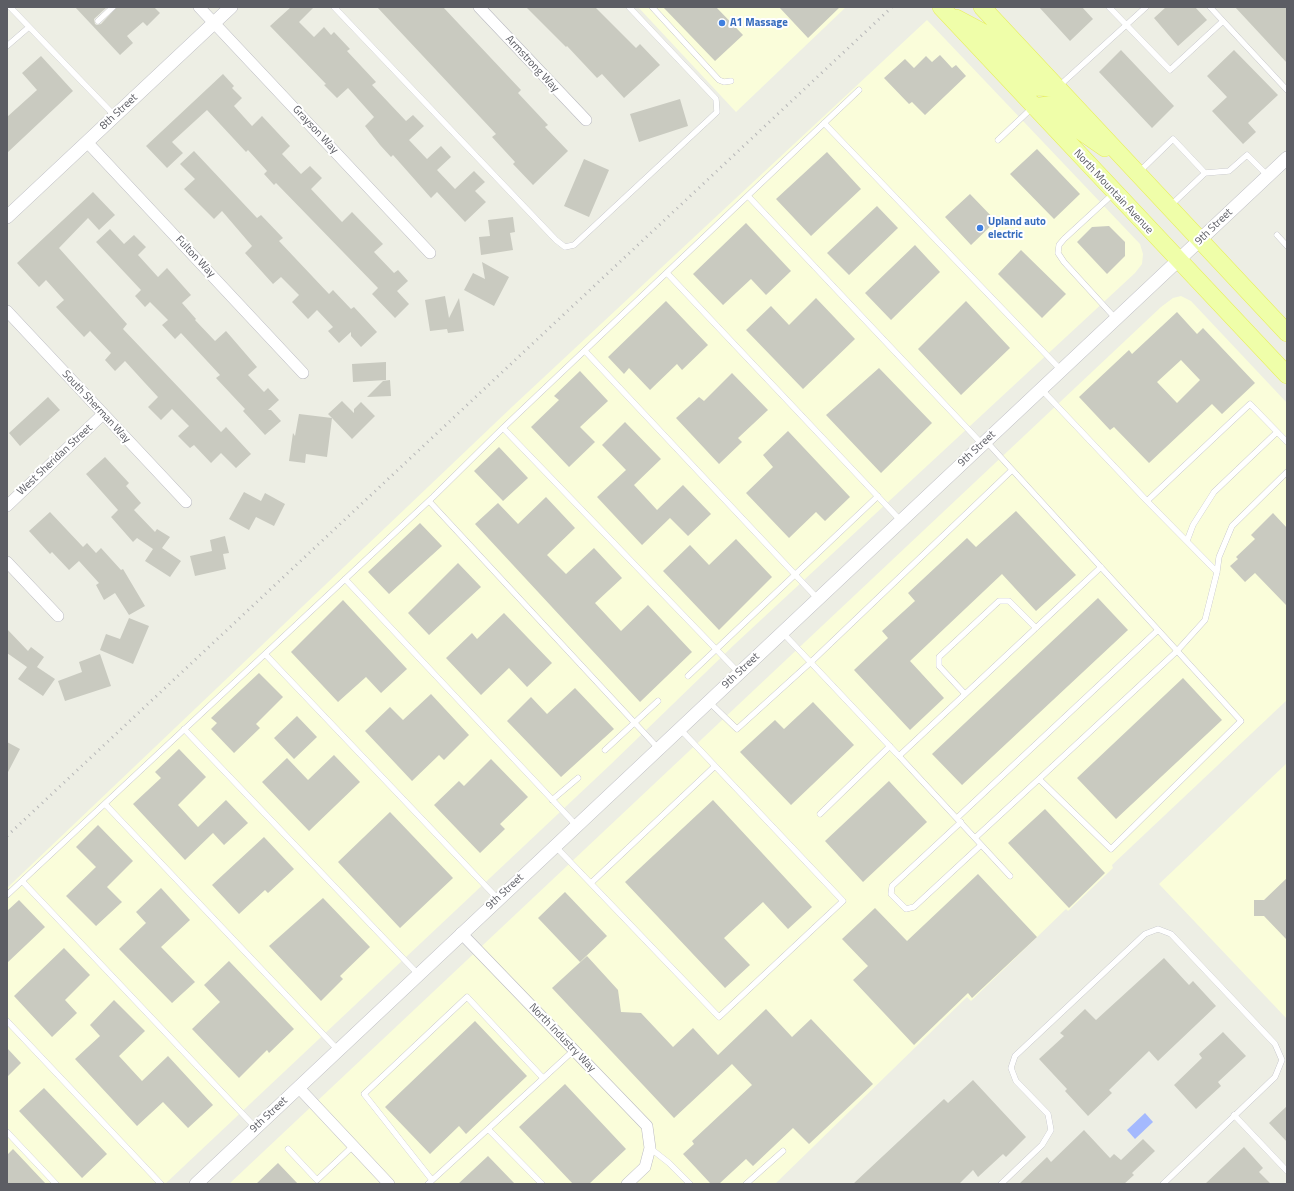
<!DOCTYPE html>
<html>
<head>
<meta charset="utf-8">
<style>
  body { margin:0 }
  #map { position:relative; width:1294px; height:1191px; overflow:hidden; background:#edeee4; font-family:"Titillium Web",sans-serif }
  canvas { display:block }
  .frame { position:absolute; inset:0; border:8px solid #5c5d64; pointer-events:none }
</style>
</head>
<body>
<div id="map">
<canvas width="1294" height="1191"></canvas>
<div class="frame"></div>
</div>
<script>
const ctx = document.querySelector('canvas').getContext('2d');
ctx.lineJoin = 'round';
function fill(path, color) {
  ctx.fillStyle = color;
  ctx.fill(path, 'evenodd');
}
function toPath(rows) {
  const path = new Path2D();
  for (const r of rows) {
    path.moveTo(r[0], r[1]);
    for (let i = 2; i < r.length; i += 2) path.lineTo(r[i], r[i + 1]);
  }
  return path;
}
function stroke(path, color, width, dash) {
  ctx.strokeStyle = color;
  ctx.lineWidth = width;
  ctx.lineCap = dash ? 'butt' : 'round';
  ctx.setLineDash(dash || []);
  ctx.stroke(path);
}
function write(font, color, halo, rows, align = 'center') {
  ctx.font = font + ' "Titillium Web",sans-serif';
  ctx.lineWidth = 4;
  ctx.setLineDash([]);
  ctx.textBaseline = 'middle';
  ctx.strokeStyle = halo;
  ctx.fillStyle = color;
  for (const [text, x, y, turn = 0] of rows) {
    ctx.save();
    ctx.translate(x, y);
    ctx.rotate((+turn || 0) * Math.PI / 180);
    ctx.textAlign = isNaN(turn) ? turn : align;
    if (halo) ctx.strokeText(text, 0, 0);
    ctx.fillText(text, 0, 0);
    ctx.restore();
  }
}
const commercial = toPath([
  [638,7,846,7,736,112],
  [927,20,1140,244,1143,254,1142,264,1135,273,735,644,610,765,165,1184,7,1184,7,888,513,406],
  [1181,296,1191,301,1287,403,1287,700,1112,865,1113,868,1068,911,1066,909,971,1001,967,997,775,1184,229,1184,1161,307,1173,298],
  [1287,763,1287,1019,1159,884]
]);
const water = toPath([
  [1145,1113,1153,1122,1135,1139,1127,1130]
]);
const building = toPath([
  [75,7,107,7,94,19,95,24,97,25,101,24,117,7,154,7,160,13,147,26,143,22,127,36,133,43,120,55],
  [291,7,314,7,299,22,314,37,324,27,331,35,334,32,350,49,347,51,376,82,372,85,406,121,413,115,424,126,409,140,427,159,441,146,451,157,437,170,455,189,474,171,485,182,475,191,486,202,465,222,437,192,431,198,393,155,391,157,380,145,365,126,374,117,348,88,337,98,324,85,326,84,270,26],
  [377,7,443,7,521,90,518,93,548,125,545,127,568,151,533,185,513,164,515,162,492,137,496,134],
  [526,7,595,7,636,48,640,44,660,65,624,98,602,74,597,78,567,46,566,47],
  [663,7,716,7,743,35,715,61],
  [779,7,840,7,808,38],
  [1039,7,1082,7,1093,19,1070,41],
  [1166,7,1195,7,1207,20,1178,46,1154,18],
  [1235,7,1287,7,1287,63],
  [1121,50,1174,106,1152,128,1099,72],
  [1234,50,1278,95,1248,123,1256,132,1243,144,1212,111,1227,97,1207,76],
  [940,55,952,68,956,65,966,76,925,115,912,102,909,104,884,78,905,59,914,68,926,56,932,62],
  [41,56,73,91,7,153,7,117,37,90,22,73],
  [223,74,234,86,232,88,242,98,234,106,252,126,262,116,290,146,282,154,301,174,310,166,322,178,311,189,342,222,352,212,383,244,374,252,394,273,398,270,408,281,397,291,409,304,395,318,372,294,378,288,276,183,274,185,264,174,267,171,248,150,246,152,207,110,172,142,183,153,167,168,146,146],
  [680,99,688,126,639,142,630,114],
  [1037,149,1080,194,1054,219,1010,174],
  [194,151,257,218,261,215,283,238,279,241,329,294,333,290,351,309,354,307,377,332,361,347,351,336,351,332,339,343,328,331,333,327,317,310,308,319,292,302,299,295,281,277,273,284,245,253,252,246,222,211,214,219,184,189,195,179,180,164],
  [827,152,861,189,811,236,776,199],
  [584,159,609,170,589,217,564,206],
  [93,192,115,215,99,230,88,218,59,248,127,324,123,329,221,432,226,427,251,454,236,468,221,453,211,463,194,445,190,448,178,436,189,426,172,409,161,420,148,407,158,397,145,383,125,361,115,371,105,360,111,353,90,331,84,337,56,307,64,300,46,280,39,287,17,263],
  [970,194,996,221,971,245,945,217],
  [877,206,898,228,849,275,827,253],
  [513,217,515,232,510,233,513,250,481,255,479,237,490,236,488,220],
  [746,223,791,271,766,295,751,279,723,305,693,274],
  [1109,226,1125,242,1125,256,1107,274,1077,242,1092,227],
  [110,229,124,244,134,235,146,247,138,255,158,277,167,268,191,295,182,303,196,319,195,320,215,341,226,331,257,367,248,375,264,392,268,388,279,400,268,410,271,410,281,421,265,435,243,411,245,409,216,378,220,375,181,333,175,339,162,325,168,320,150,302,145,307,135,296,141,290,96,242],
  [915,245,940,272,891,320,865,293],
  [1021,250,1066,294,1042,318,998,274],
  [482,262,509,277,494,306,464,290,473,273,485,279],
  [445,296,449,318,459,298,464,331,448,333,447,329,430,331,425,300],
  [816,298,855,339,803,389,746,330,771,306,789,325],
  [666,301,708,345,682,370,677,364,650,390,629,368,624,374,608,357],
  [966,301,1010,348,961,395,918,349],
  [1177,312,1197,334,1203,328,1255,383,1222,414,1212,404,1149,463,1114,427,1110,430,1079,397,1129,350,1132,354],
  [1181,360,1200,380,1177,403,1157,382],
  [386,362,386,380,353,382,352,364],
  [879,368,932,423,881,473,826,415],
  [580,371,608,401,580,427,595,442,569,467,531,427,559,400,554,396],
  [732,373,768,410,738,438,742,442,719,464,676,418,699,397,704,401],
  [390,380,391,396,367,397,383,381],
  [48,397,60,410,20,446,9,433],
  [342,401,354,413,354,409,361,402,375,416,352,439,332,418,327,457,306,454,305,463,289,461,293,433,295,436,299,414,332,418,328,414],
  [625,422,661,459,634,485,657,510,683,485,711,514,688,536,670,518,642,545,597,497,626,470,602,445],
  [788,431,850,497,825,521,816,512,789,538,746,493,773,467,763,455],
  [499,447,528,478,503,501,474,471],
  [105,457,129,483,126,486,141,503,134,510,155,532,157,529,170,537,162,548,181,561,170,577,145,561,153,549,137,538,133,542,111,517,118,510,86,474],
  [244,492,261,501,265,493,285,504,274,526,256,517,249,530,229,519],
  [546,497,575,528,547,555,566,574,594,548,622,578,595,603,621,631,648,605,692,652,640,702,475,524,498,503,518,524],
  [1016,511,1076,575,1036,611,1002,574,910,661,944,698,910,730,854,670,888,638,882,631,915,601,908,593,967,538,976,547],
  [50,512,83,547,87,543,96,553,101,548,121,570,123,569,145,606,129,615,115,593,104,600,96,585,99,583,79,561,69,570,52,552,50,554,29,531],
  [1273,513,1287,528,1287,606,1255,573,1245,582,1230,566,1238,559,1236,557,1255,539,1251,535],
  [420,523,442,546,389,594,368,572],
  [225,536,229,553,223,554,226,569,195,576,190,556,212,551,210,540],
  [736,539,772,577,719,630,663,571,690,545,709,565],
  [458,563,481,587,429,635,408,613],
  [1098,598,1128,630,962,785,932,754],
  [343,600,407,669,381,693,366,677,338,702,291,652],
  [504,613,552,663,527,687,509,668,481,695,446,658,472,633,477,639],
  [129,618,149,626,133,664,100,650,106,634,120,639],
  [7,629,28,651,31,647,44,657,37,667,55,679,43,696,18,679,27,667,7,653],
  [100,654,111,686,65,701,58,681,82,672,79,662],
  [259,673,283,697,256,724,260,728,234,753,211,729,217,723,211,718],
  [1183,678,1222,720,1116,819,1077,778],
  [575,688,614,729,561,777,507,721,531,697,547,714],
  [431,694,469,735,444,760,439,755,412,781,365,731,390,707,403,720],
  [813,702,854,745,791,805,740,752,775,720,784,729],
  [297,716,317,737,294,759,274,738],
  [7,742,20,749,7,774],
  [179,749,206,777,178,805,198,827,226,800,248,823,224,845,213,833,185,860,133,804,161,778,155,772],
  [334,755,360,782,309,831,262,782,287,758,308,780],
  [491,759,528,797,500,824,505,829,480,853,434,805,459,781,464,786],
  [889,781,927,822,863,882,825,841],
  [713,800,812,907,788,929,763,902,724,938,750,965,725,988,625,882],
  [1045,809,1105,873,1069,908,1008,843],
  [390,812,453,878,400,928,338,862],
  [98,825,133,861,107,887,122,902,96,926,66,896,96,867,76,847],
  [264,837,294,869,268,893,265,890,239,914,212,885],
  [978,874,1037,937,972,998,968,993,914,1045,853,980,868,966,842,939,875,908,907,941],
  [1287,878,1287,940,1264,916,1254,916,1254,900,1264,900],
  [161,888,190,920,161,947,195,982,172,1003,119,949,146,923,136,912],
  [565,892,607,936,580,962,538,918],
  [323,898,370,947,340,976,343,979,321,1001,269,946],
  [19,900,45,927,7,963,7,911],
  [64,948,90,975,65,1000,77,1013,52,1037,14,996],
  [587,956,618,990,621,1012,641,1013,673,1047,693,1028,718,1055,766,1009,792,1037,811,1019,873,1084,809,1144,793,1128,753,1166,746,1159,720,1183,710,1183,683,1154,694,1144,692,1141,752,1085,732,1064,674,1118,552,988],
  [1164,958,1189,985,1193,981,1216,1006,1158,1061,1149,1051,1109,1090,1112,1093,1088,1116,1065,1091,1067,1089,1039,1059,1064,1036,1060,1033,1085,1009,1096,1020],
  [229,961,294,1029,269,1053,267,1050,239,1078,192,1029,220,1002,204,985],
  [114,1000,145,1031,119,1056,142,1081,168,1056,213,1105,188,1128,163,1102,137,1126,75,1059,100,1036,90,1025],
  [475,1021,527,1076,466,1134,459,1126,430,1154,385,1107],
  [1223,1032,1246,1056,1218,1082,1221,1086,1196,1109,1174,1085,1202,1058,1199,1054],
  [7,1048,21,1063,7,1077],
  [973,1080,1026,1137,1006,1157,1003,1154,978,1177,973,1170,959,1184,853,1184,944,1099,948,1103],
  [565,1084,626,1149,589,1184,573,1184,519,1127],
  [44,1088,107,1154,82,1178,19,1111],
  [1287,1106,1287,1142,1269,1123],
  [1084,1130,1110,1158,1114,1154,1121,1160,1143,1139,1155,1151,1132,1173,1134,1175,1124,1184,1019,1184,1047,1157,1051,1162],
  [1244,1147,1263,1168,1259,1172,1271,1184,1205,1184],
  [13,1149,46,1184,7,1184,7,1155],
  [488,1156,515,1184,458,1184],
  [278,1163,298,1184,256,1184]
]);
const service = toPath([
  [10,7,115,116],
  [334,7,556,240,565,247,574,245,717,112,716,99,629,7],
  [652,7,719,80,724,82,731,81],
  [1109,7,1170,70,1223,21],
  [1210,7,1287,90],
  [98,21,113,7],
  [7,46,29,27],
  [1059,86,1146,7],
  [824,123,1061,370],
  [998,140,1033,107],
  [1139,172,1173,139,1205,173,1170,206],
  [1205,173,1229,171,1247,155,1268,176],
  [1114,193,1064,239,1059,245,1058,253,1064,262,1116,319],
  [748,196,982,444],
  [1277,235,1287,246],
  [667,273,901,521],
  [585,351,818,599],
  [1041,389,1147,501,1250,404,1287,442],
  [429,501,658,748],
  [1147,501,1217,572],
  [1187,541,1193,525,1214,492,1277,432],
  [345,579,576,825],
  [782,632,899,756,1101,567],
  [265,654,498,899],
  [739,673,503,428,859,90],
  [688,676,878,496],
  [965,694,939,666,939,657,999,601,1009,601,1036,628],
  [709,702,737,729,811,662,1012,470],
  [184,729,418,974],
  [605,750,658,701],
  [899,756,1010,876],
  [1039,779,1177,651,1205,620,1217,572,1219,557,1232,526,1287,472],
  [552,800,578,778],
  [105,804,338,1050],
  [820,814,890,746],
  [957,818,1158,630],
  [961,822,892,886,891,894,906,909,914,907,981,845],
  [975,838,1039,779,1111,849,1241,721,986,441],
  [555,846,719,1017,843,901,680,729],
  [22,881,433,497,503,428],
  [591,883,715,766],
  [7,895,22,881,255,1127],
  [7,1021,161,1184],
  [1234,1115,1287,1171],
  [7,1132,56,1184],
  [650,1148,669,1163,690,1184],
  [288,1149,317,1180,353,1146],
  [432,1180,364,1094,467,997,543,1078],
  [428,1184,488,1129],
  [542,1184,488,1129,574,1050],
  [746,1184,783,1151],
  [1001,1184,1042,1145,1051,1130,1048,1114,1016,1081,1011,1068,1015,1056,1145,934,1158,929,1171,934,1275,1044,1282,1060,1275,1077,1163,1184]
]);
const minor = toPath([
  [199,7,430,253],
  [479,7,586,120],
  [87,142,303,373],
  [7,311,186,502],
  [7,506,103,414],
  [7,562,58,616],
  [461,933,647,1126,650,1148,645,1167,627,1184],
  [299,1088,389,1184]
]);
const tertiary = toPath([
  [7,217,231,7],
  [196,1184,1287,158]
]);
const primary = toPath([
  [941,7,1287,375],
  [982,7,1287,333],
  [956,18,986,34,1036,87,1057,88],
  [1034,107,1055,104,1079,130,1105,148]
]);
const rail = toPath([
  [7,836,892,7]
]);
const markers = [
  [722,23,4,"#3f7fe0"],
  [980,228,4,"#3f7fe0"]
];
const shopNames = [
  ["A1 Massage",730,23],
  ["Upland auto",988,222],
  ["electric",988,235]
];
const streetNames = [
  ["Armstrong Way",532,64,47],
  ["8th Street",119,112,-43],
  ["Grayson Way",315,130,47],
  ["North Mountain Avenue",1113,192,47],
  ["9th Street",1214,227,-44],
  ["Fulton Way",195,257,47],
  ["South Sherman Way",96,407,47],
  ["9th Street",977,449,-43],
  ["West Sheridan Street",55,460,-43],
  ["9th Street",741,671,-43],
  ["9th Street",505,892,-43],
  ["North Industry Way",562,1038,46],
  ["9th Street",269,1115,-43]
];
fill(commercial, '#fafdda');
fill(water, '#a4b9fe');
fill(building, '#c9cac0');
stroke(service, '#b9b9c0', 6);
stroke(minor, '#b9b9c0', 12);
stroke(tertiary, '#b9b9c0', 14);
stroke(primary, '#e7ef5c', 18);
stroke(service, '#fff', 5.5);
stroke(minor, '#fff', 11);
stroke(tertiary, '#fff', 13);
stroke(primary, '#effea9', 17);
stroke(rail, '#b6b6b7', 3, [1, 5]);
for (const [x, y, r, color] of markers) {
  const dot = new Path2D();
  dot.arc(x, y, r, 0, 2 * Math.PI);
  ctx.fillStyle = color;
  ctx.fill(dot);
  stroke(dot, '#fff', 1.5);
}
write('bold 11px', '#366cbe', '#fff', shopNames, 'left');
write('11px', '#5c5d64', '#fff', streetNames);
</script>
</body>
</html>
